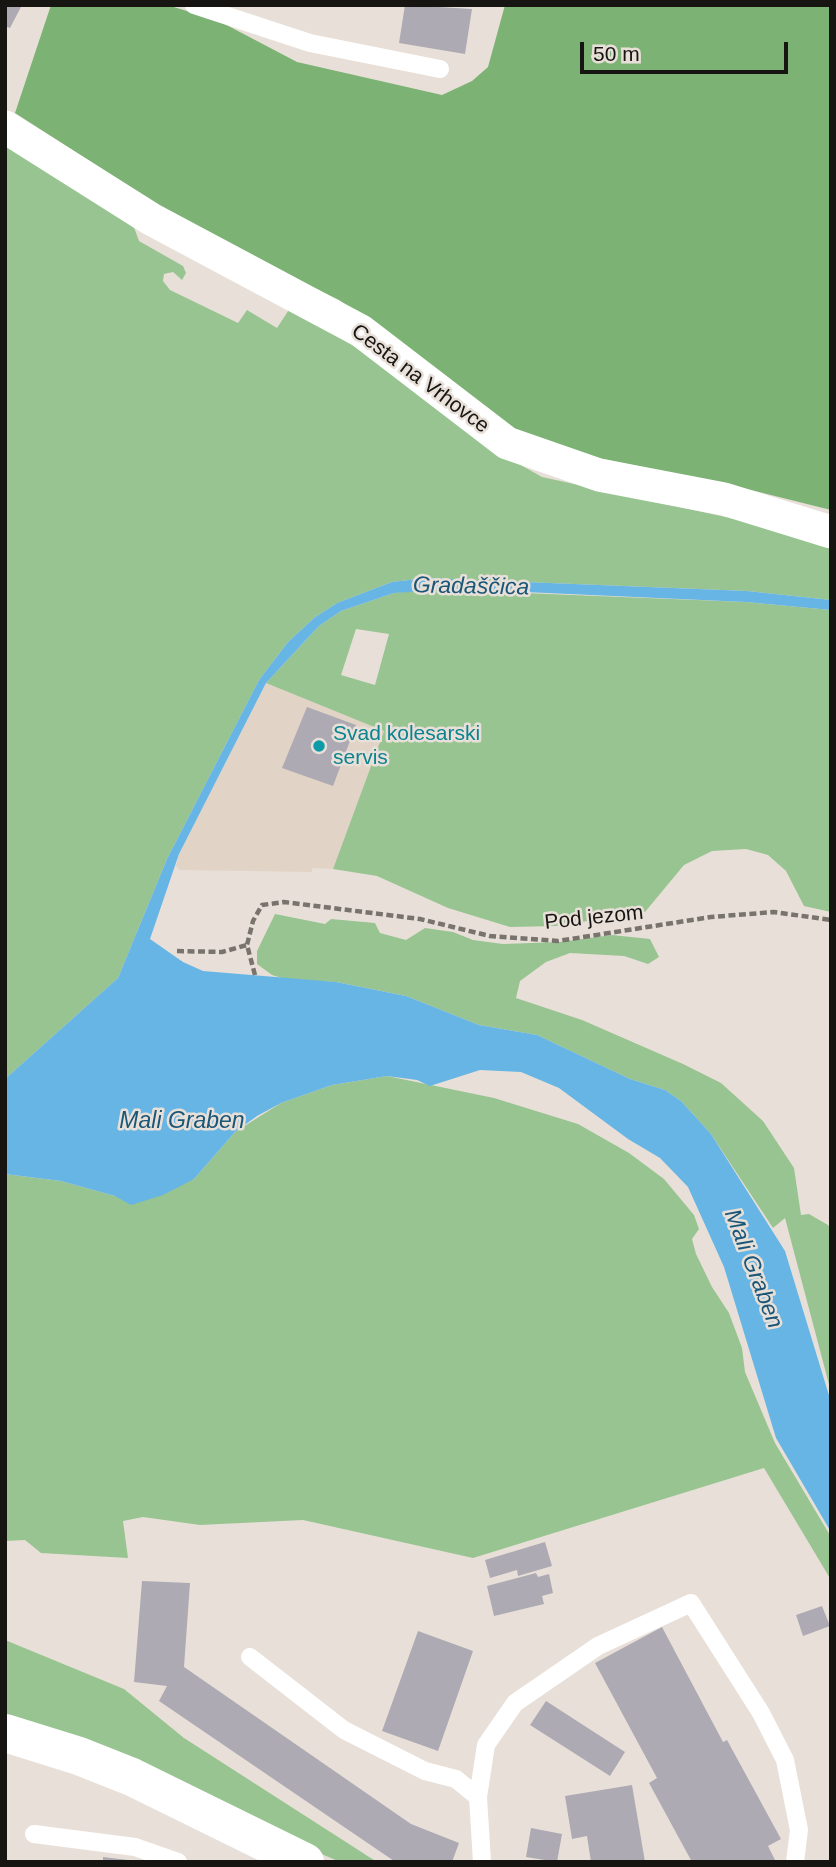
<!DOCTYPE html>
<html>
<head>
<meta charset="utf-8">
<style>
  body { margin:0 }
  #map { position:relative; width:836px; height:1867px; overflow:hidden; background:#e8e0d8; font-family:Arial,sans-serif }
  canvas { display:block }
  .frame { position:absolute; inset:0; border:7px solid #171512; pointer-events:none }
  .scale { position:absolute; left:580px; top:42px; width:208px; height:32px; box-sizing:border-box; border:4px solid #171512; border-top:0; padding-left:9px; font-size:21px; line-height:24px; white-space:nowrap; color:#171512; -webkit-text-stroke:5px #e8e0d8; paint-order:stroke }
</style>
</head>
<body>
<div id="map">
<canvas width="836" height="1867"></canvas>
<div class="frame"></div>
<div class="scale">50 m</div>
</div>
<script>
const ctx = document.querySelector('canvas').getContext('2d');
ctx.lineJoin = 'round';
function fill(path, color) {
  ctx.fillStyle = color;
  ctx.fill(path, 'evenodd');
}
function toPath(rows) {
  const path = new Path2D();
  for (const r of rows) {
    path.moveTo(r[0], r[1]);
    for (let i = 2; i < r.length; i += 2) path.lineTo(r[i], r[i + 1]);
  }
  return path;
}
function stroke(path, color, width, dash) {
  ctx.strokeStyle = color;
  ctx.lineWidth = width;
  ctx.lineCap = dash ? 'butt' : 'round';
  ctx.setLineDash(dash || []);
  ctx.stroke(path);
}
function write(font, color, halo, rows, align = 'center') {
  ctx.font = font + ' Arial,sans-serif';
  ctx.lineWidth = 5;
  ctx.setLineDash([]);
  ctx.textBaseline = 'middle';
  ctx.strokeStyle = halo;
  ctx.fillStyle = color;
  for (const [text, x, y, turn = 0] of rows) {
    ctx.save();
    ctx.translate(x, y);
    ctx.rotate((+turn || 0) * Math.PI / 180);
    ctx.textAlign = isNaN(turn) ? turn : align;
    if (halo) ctx.strokeText(text, 0, 0);
    ctx.fillText(text, 0, 0);
    ctx.restore();
  }
}
const built = toPath([
  [266,683,384,731,333,869,312,868,312,872,180,870,176,866,179,854]
]);
const green = toPath([
  [5,146,131,219,139,241,183,266,186,273,182,280,173,272,164,274,163,281,170,290,238,323,247,310,277,328,290,308,369,355,487,446,542,477,831,540,831,600,747,591,426,578,392,582,337,603,314,618,288,642,259,680,167,859,118,978,5,1079],
  [425,589,746,602,831,610,831,912,804,906,786,871,768,855,746,849,712,851,684,865,645,912,556,926,510,927,448,908,377,876,333,869,384,731,266,683,319,626,341,611,394,593],
  [356,629,389,634,375,685,341,675],
  [275,914,325,924,331,919,375,923,380,933,406,940,425,928,453,932,473,940,503,944,560,942,612,935,650,939,659,957,648,964,624,956,570,953,546,962,520,981,516,998,582,1020,683,1064,721,1083,763,1121,794,1168,801,1215,809,1214,828,1225,831,1230,831,1392,785,1218,773,1228,711,1134,681,1101,665,1090,630,1079,537,1035,479,1025,406,996,336,982,288,980,272,975,257,964,257,951],
  [387,1076,494,1098,578,1124,629,1153,664,1179,694,1215,699,1229,692,1239,696,1254,712,1287,729,1313,742,1348,745,1372,775,1443,831,1537,831,1580,764,1468,473,1558,303,1520,200,1525,143,1517,123,1521,128,1558,41,1553,25,1540,5,1541,5,1174,61,1181,115,1196,194,1179,235,1132,281,1103,332,1085],
  [5,1640,124,1689,184,1738,377,1862,340,1862,5,1717]
]);
const forest = toPath([
  [51,5,167,5,217,20,297,62,442,95,472,81,488,67,505,5,831,5,831,510,739,487,555,449,515,429,405,345,339,300,248,256,163,208,15,113]
]);
const water = toPath([
  [426,578,747,591,831,600,831,610,746,602,458,589,394,593,341,611,319,626,266,683,179,854,150,939,183,962,203,971,336,982,406,996,479,1025,537,1035,630,1079,665,1090,681,1101,711,1134,785,1251,831,1402,831,1532,776,1438,724,1267,688,1187,660,1158,628,1139,559,1088,521,1072,480,1070,430,1086,417,1080,387,1076,332,1085,281,1103,257,1116,235,1132,194,1179,163,1195,131,1205,115,1196,61,1181,5,1174,5,1079,118,978,167,859,259,680,288,642,314,618,337,603,392,582]
]);
const building = toPath([
  [5,5,22,5,10,28,5,26],
  [405,5,472,9,465,54,399,43],
  [307,707,356,725,333,786,282,768],
  [545,1542,552,1566,518,1576,517,1570,490,1578,485,1560],
  [536,1573,538,1577,549,1574,553,1593,542,1596,544,1604,494,1616,487,1586],
  [142,1581,190,1583,184,1667,411,1824,459,1843,452,1862,394,1861,159,1701,167,1686,134,1682],
  [822,1606,830,1626,803,1636,796,1615],
  [662,1627,723,1742,727,1740,781,1839,768,1846,775,1860,772,1862,692,1862,649,1783,657,1778,595,1663],
  [418,1631,473,1651,438,1751,382,1731],
  [546,1701,625,1752,610,1776,530,1725],
  [632,1785,645,1862,591,1862,587,1836,572,1839,565,1796],
  [531,1828,562,1834,557,1862,526,1857],
  [103,1857,128,1860,128,1862,103,1862]
]);
const path = toPath([
  [177,951,222,952,247,945],
  [255,975,247,945,253,921,262,905,284,902,420,919,490,936,558,941,711,917,774,912,831,920]
]);
const service = toPath([
  [194,5,310,43,440,69],
  [250,1657,344,1730,425,1771,456,1779,478,1797,482,1862],
  [478,1797,486,1745,515,1703,598,1646,691,1603,761,1713,785,1760,799,1830,795,1862],
  [34,1834,135,1847,178,1862]
]);
const minor = toPath([
  [5,127,151,219,361,331,507,443,599,475,724,499,831,532]
]);
const tertiary = toPath([
  [5,1733,79,1756,132,1777,305,1862]
]);
const markers = [
  [319,746,7,"#0f9aa8"]
];
const streetNames = [
  ["Cesta na Vrhovce",420,379,37],
  ["Pod jezom",594,918,-6]
];
const cultureNames = [
  ["Svad kolesarski",333,734],
  ["servis",333,758]
];
const waterNames = [
  ["Gradaščica",471,587,1],
  ["Mali Graben",182,1122],
  ["Mali Graben",753,1269,69]
];
fill(built, '#e1d3c6');
fill(green, '#98c491');
fill(forest, '#7cb274');
fill(water, '#66b5e5');
fill(building, '#adaab3');
stroke(path, '#78736d', 4.5, [7, 3.5]);
stroke(service, '#fff', 18);
stroke(minor, '#fff', 33);
stroke(tertiary, '#fff', 38);
for (const [x, y, r, color] of markers) {
  const dot = new Path2D();
  dot.arc(x, y, r, 0, 2 * Math.PI);
  ctx.fillStyle = color;
  ctx.fill(dot);
  stroke(dot, '#e8e0d8', 2.5);
}
write('21px', '#171512', '#e8e0d8', streetNames);
write('21px', '#0d838f', '#e8e0d8', cultureNames, 'left');
write('italic 23px', '#195677', '#e8e0d8', waterNames);
</script>
</body>
</html>
